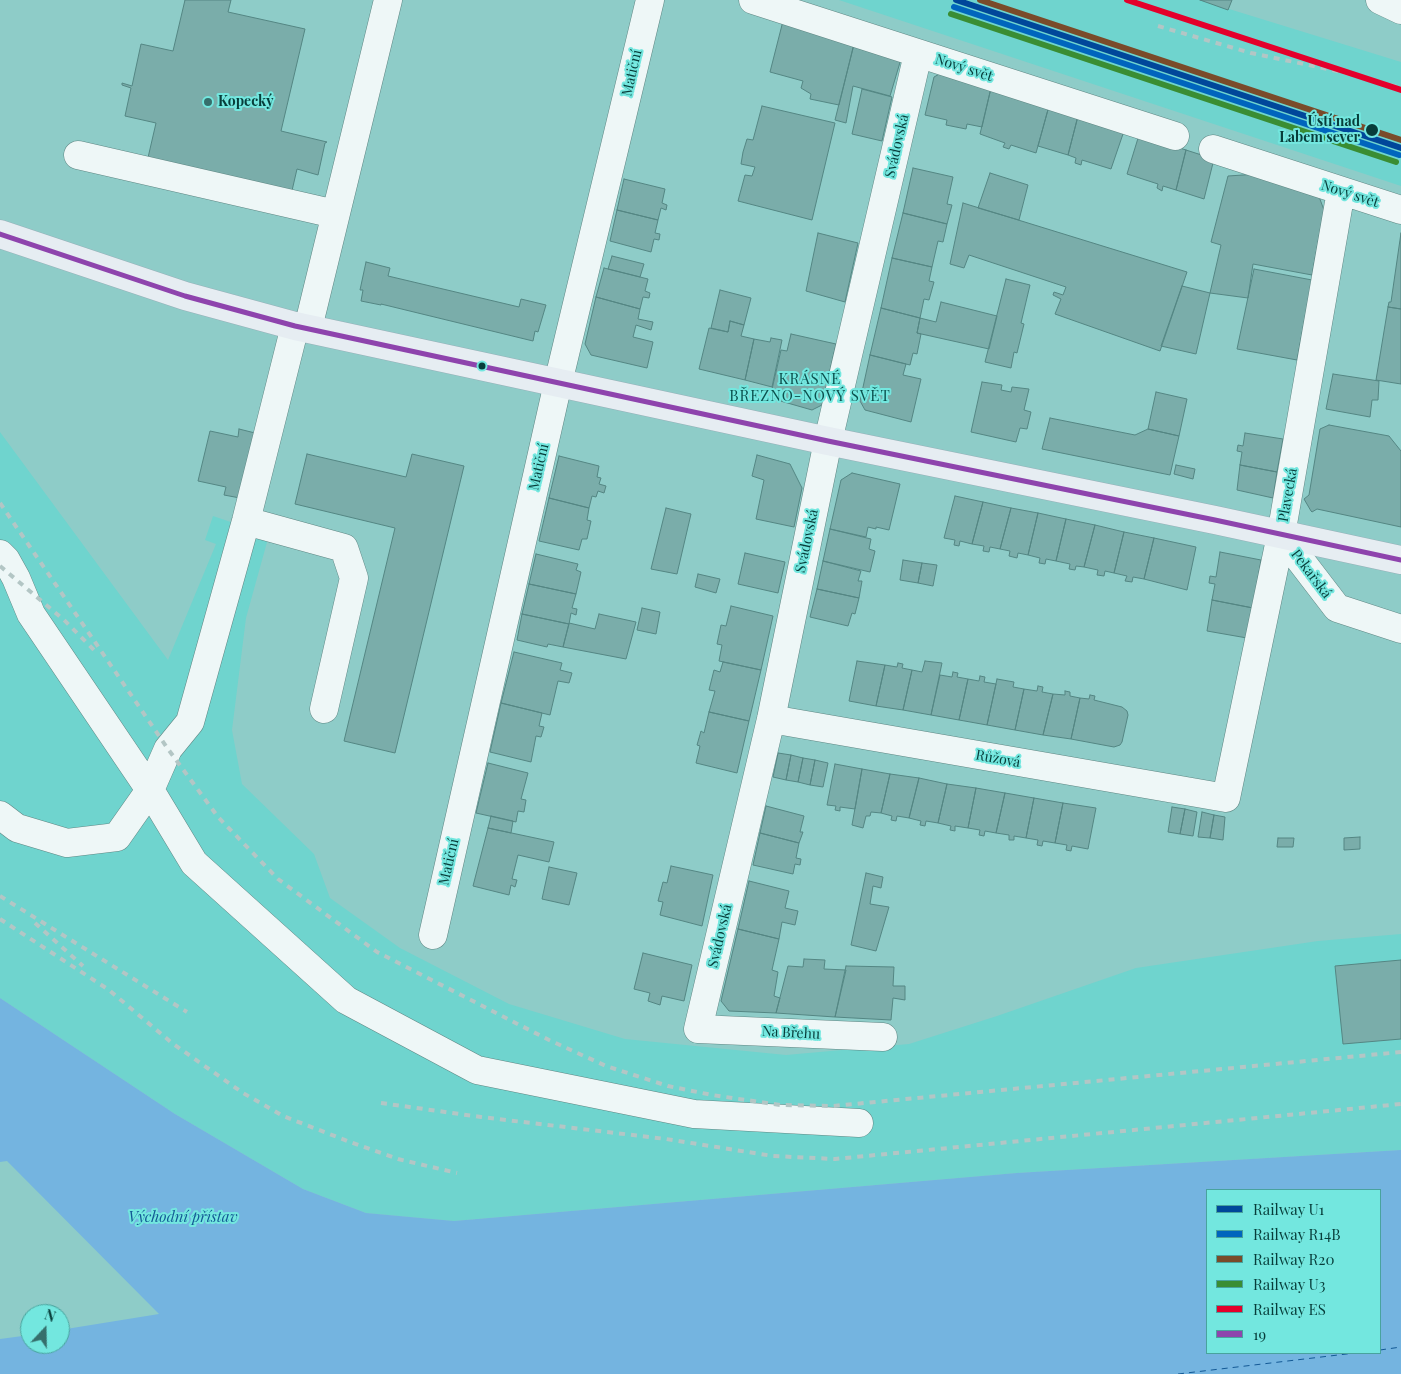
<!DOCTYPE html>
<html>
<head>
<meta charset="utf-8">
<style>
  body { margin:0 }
  #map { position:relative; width:1401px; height:1374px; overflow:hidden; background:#8eccc8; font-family:"Playfair Display",serif }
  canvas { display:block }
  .legend { position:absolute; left:1206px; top:1189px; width:175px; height:165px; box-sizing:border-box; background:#73e7df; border:1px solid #48a39d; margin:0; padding:6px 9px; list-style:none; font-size:15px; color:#073d3a }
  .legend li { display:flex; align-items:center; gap:10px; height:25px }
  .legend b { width:25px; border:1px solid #48a39d }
  .north { position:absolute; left:20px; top:1304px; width:50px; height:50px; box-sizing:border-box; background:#73e7df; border:1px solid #48a39d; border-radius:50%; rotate:21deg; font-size:14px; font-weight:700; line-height:20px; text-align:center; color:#073d3a }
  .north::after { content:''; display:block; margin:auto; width:18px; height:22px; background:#366f6c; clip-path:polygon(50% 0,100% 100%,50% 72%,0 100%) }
</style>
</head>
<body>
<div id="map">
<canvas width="1401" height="1374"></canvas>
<ul class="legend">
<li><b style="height:6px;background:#00479a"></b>Railway U1</li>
<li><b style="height:6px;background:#0065bd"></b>Railway R14B</li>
<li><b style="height:6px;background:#7a4b2a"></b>Railway R20</li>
<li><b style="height:6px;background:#3a8d33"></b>Railway U3</li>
<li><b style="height:6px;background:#e4002b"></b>Railway ES</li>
<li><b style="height:6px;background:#8e44ad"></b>19</li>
</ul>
<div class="north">N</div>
</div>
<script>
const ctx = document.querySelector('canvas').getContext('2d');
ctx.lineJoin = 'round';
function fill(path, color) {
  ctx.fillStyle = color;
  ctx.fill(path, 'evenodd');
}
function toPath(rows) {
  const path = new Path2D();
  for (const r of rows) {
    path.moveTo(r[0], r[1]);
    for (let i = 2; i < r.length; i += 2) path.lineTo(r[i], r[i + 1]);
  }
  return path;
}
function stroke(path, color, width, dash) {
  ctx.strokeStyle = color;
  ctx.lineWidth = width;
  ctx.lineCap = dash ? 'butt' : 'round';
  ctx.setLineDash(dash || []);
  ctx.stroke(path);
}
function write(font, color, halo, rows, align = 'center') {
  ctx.font = font + ' "Playfair Display",serif';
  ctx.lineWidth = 4;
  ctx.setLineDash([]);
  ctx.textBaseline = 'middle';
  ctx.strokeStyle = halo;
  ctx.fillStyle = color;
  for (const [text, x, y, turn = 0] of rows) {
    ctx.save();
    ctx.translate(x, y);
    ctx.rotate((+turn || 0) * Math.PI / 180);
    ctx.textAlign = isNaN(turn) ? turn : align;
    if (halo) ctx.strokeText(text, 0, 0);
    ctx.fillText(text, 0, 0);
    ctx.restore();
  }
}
const built = toPath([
  [839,0,1200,0,1401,62,1401,186],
  [0,432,168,660,216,544,205,540,213,516,269,535,246,618,232,730,242,784,314,854,330,898,400,948,509,1004,625,1039,786,1055,909,1044,997,1016,1136,968,1318,941,1401,934,1401,1150,1017,1173,454,1221,366,1213,303,1189,175,1114,0,998]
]);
const water = toPath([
  [0,998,175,1114,303,1189,366,1213,454,1221,1017,1173,1401,1150,1401,1374,0,1374,0,1339,30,1335,30,1344,60,1344,60,1330,159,1314,7,1161,0,1162],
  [1207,1190,1380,1190,1380,1353,1207,1353]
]);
const ferry = toPath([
  [1380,1350,1401,1347],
  [1178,1374,1355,1353]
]);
const building = toPath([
  [185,0,231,0,228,12,305,29,281,131,327,142,325,143,318,175,297,169,291,195,147,162,156,123,125,116,131,88,122,85,122,83,132,86,141,44,173,51,185,0],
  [1200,0,1232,0,1228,10,1200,0],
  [783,21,854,44,839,105,810,99,811,94,801,88,803,81,770,72,783,21],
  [854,44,901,59,890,96,853,86,846,123,835,120,854,44],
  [943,72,991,88,982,127,967,124,966,129,946,125,947,120,925,115,934,77,943,72],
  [991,88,1049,106,1036,153,1011,145,1009,149,1003,147,1005,143,980,134,991,88],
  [862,89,892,97,882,141,852,134,862,89],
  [762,106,835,123,812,220,738,201,745,175,752,176,755,167,741,164,743,152,747,139,753,140,762,106],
  [1049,106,1078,116,1068,155,1038,146,1049,106],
  [1078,116,1124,131,1111,169,1082,160,1081,165,1075,163,1076,158,1068,155,1078,116],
  [1139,135,1186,150,1176,190,1163,186,1162,191,1157,188,1158,184,1127,174,1139,135],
  [1186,150,1214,159,1204,199,1176,190,1186,150],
  [913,168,953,177,947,204,952,205,947,224,903,213,913,168],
  [990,173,1028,185,1019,220,978,208,990,173],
  [1258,174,1318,194,1324,210,1312,275,1253,264,1248,298,1210,293,1221,245,1211,242,1228,176,1258,174],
  [624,179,665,189,662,203,667,205,666,210,661,208,658,220,617,210,624,179],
  [963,203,1187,272,1160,351,1055,314,1061,299,1053,295,1054,292,1063,295,1066,287,969,255,964,268,950,264,963,203],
  [617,210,658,220,655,233,660,234,659,240,654,239,651,252,610,241,617,210],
  [903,213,947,224,943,242,938,241,932,267,892,258,903,213],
  [818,233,858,243,845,302,806,291,818,233],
  [1401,233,1401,309,1388,307,1389,302,1391,302,1401,233],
  [612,256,644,264,640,277,608,269,612,256],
  [892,258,932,267,929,281,934,282,929,300,924,299,920,318,881,308,892,258],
  [366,262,390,268,388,276,519,307,521,299,546,305,538,332,535,331,533,341,381,304,381,305,361,301,363,290,360,290,366,262],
  [604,268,648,279,645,291,650,293,649,298,643,297,640,309,596,297,604,268],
  [1254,269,1312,280,1297,360,1237,349,1254,269],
  [1006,279,1030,285,1021,323,1024,324,1017,353,1014,352,1011,368,985,362,1006,279],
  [1182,286,1210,293,1196,354,1161,346,1182,286],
  [720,290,751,298,744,325,730,321,728,332,711,328,720,290],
  [596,297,640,309,638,319,653,322,651,330,636,325,633,337,653,342,647,368,591,355,585,344,596,297],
  [941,302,997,316,989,349,917,333,920,318,936,322,941,302],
  [1388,307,1401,309,1401,384,1376,380,1388,307],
  [881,308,920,318,917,333,921,334,917,354,913,353,910,365,870,355,881,308],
  [730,321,744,325,741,336,754,339,745,380,699,369,709,328,728,332,730,321],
  [791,334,836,344,822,405,812,410,770,398,781,350,787,351,791,334],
  [771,338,782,340,772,387,745,380,754,339,770,342,771,338],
  [870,355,906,364,903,375,921,379,911,422,865,410,860,401,870,355],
  [1333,374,1379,381,1378,400,1372,400,1370,417,1326,409,1333,374],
  [982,382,1002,385,1001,390,1011,392,1012,387,1029,389,1024,410,1031,412,1027,429,1020,428,1016,442,971,432,982,382],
  [1156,392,1187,399,1179,436,1148,429,1156,392],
  [1050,418,1135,435,1148,429,1179,436,1170,475,1042,449,1050,418],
  [1329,425,1389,436,1401,451,1401,527,1317,509,1312,512,1311,511,1304,499,1309,495,1320,429,1329,425],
  [239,429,255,433,240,498,224,495,226,487,198,481,210,431,238,437,239,429],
  [1245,433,1283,439,1277,472,1240,465,1242,452,1237,451,1238,445,1243,446,1245,433],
  [307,454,406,477,412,454,464,466,395,753,344,741,395,528,295,504,307,454],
  [757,455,790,464,802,488,794,527,756,519,764,480,752,476,757,455],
  [559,456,599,466,597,477,601,478,599,484,606,486,604,493,598,491,596,497,592,496,589,508,549,498,559,456],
  [1176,465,1195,469,1193,479,1174,474,1176,465],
  [1240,465,1277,472,1273,498,1237,490,1240,465],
  [852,473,900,484,889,530,876,527,876,529,868,527,866,537,830,529,841,480,852,473],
  [955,496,983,502,972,544,960,541,959,546,954,545,955,540,944,538,955,496],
  [549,498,589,508,587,520,591,521,587,539,582,539,579,550,539,541,549,498],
  [983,502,1011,508,1000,549,990,547,989,552,983,551,984,546,972,544,983,502],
  [666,508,691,514,677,574,651,569,666,508],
  [1011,508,1038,513,1028,555,1018,553,1017,558,1009,556,1010,551,1000,549,1011,508],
  [1038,513,1066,519,1056,561,1046,559,1045,564,1039,563,1040,558,1028,555,1038,513],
  [1066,519,1095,525,1084,567,1076,566,1075,570,1069,569,1070,564,1056,561,1066,519],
  [1095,525,1124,532,1114,573,1105,571,1104,576,1097,575,1098,570,1084,567,1095,525],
  [830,529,871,539,869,549,875,551,870,572,823,561,830,529],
  [1124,532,1154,538,1144,579,1133,577,1132,582,1125,581,1127,576,1114,573,1124,532],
  [1154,538,1196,547,1187,590,1144,579,1154,538],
  [1220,552,1261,560,1253,608,1212,600,1215,584,1209,583,1210,576,1216,577,1220,552],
  [745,553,785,562,778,593,738,584,745,553],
  [536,554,578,564,576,570,581,572,576,594,529,584,536,554],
  [903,560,922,563,918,583,900,580,903,560],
  [823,561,861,571,858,581,862,581,859,598,817,589,823,561],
  [922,563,937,565,933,586,918,583,922,563],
  [698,574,720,579,716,593,695,587,698,574],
  [529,584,576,594,572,608,577,609,576,615,571,613,569,624,522,614,529,584],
  [817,589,859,598,855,614,852,613,848,626,810,617,817,589],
  [1212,600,1253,608,1247,638,1207,631,1212,600],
  [731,606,773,616,761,670,719,661,722,645,717,644,721,625,726,626,731,606],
  [642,608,660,612,656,634,637,630,642,608],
  [522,614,569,624,563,647,548,644,547,647,517,640,522,614],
  [599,614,636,622,626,659,563,647,569,623,595,629,599,614],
  [514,652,562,663,560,670,572,673,569,683,558,681,550,715,501,703,514,652],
  [857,661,885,665,876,706,849,701,857,661],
  [925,661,942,663,931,715,903,710,912,670,922,672,925,661],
  [723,662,761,670,749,721,709,712,715,691,709,690,714,670,720,672,723,662],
  [898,663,903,664,902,668,912,670,903,710,876,706,885,665,897,667,898,663],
  [953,672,958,673,957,677,968,679,959,720,931,715,940,675,952,677,953,672],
  [980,676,985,677,984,682,996,684,987,725,959,720,968,679,979,681,980,676],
  [997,679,1014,682,1013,687,1024,689,1015,730,987,725,997,679],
  [1038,686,1043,687,1042,692,1053,694,1043,735,1015,730,1024,689,1037,691,1038,686],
  [1065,691,1070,692,1070,696,1080,698,1071,739,1043,735,1053,694,1065,695,1065,691],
  [1090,695,1095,696,1094,700,1122,707,1127,711,1128,715,1122,742,1120,745,1114,747,1071,739,1080,698,1089,699,1090,695],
  [501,703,542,713,539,726,544,727,541,737,536,736,531,762,490,752,501,703],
  [709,712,749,721,737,773,696,763,700,746,697,745,701,731,704,733,709,712],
  [778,753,791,755,786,780,773,777,778,753],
  [791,755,803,758,798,782,786,780,791,755],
  [803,758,815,760,810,785,798,782,803,758],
  [815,760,828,763,823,787,810,785,815,760],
  [488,763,528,773,521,799,526,800,524,812,518,811,516,822,476,813,488,763],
  [835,764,862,769,855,809,840,807,840,811,835,810,836,806,827,805,835,764],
  [862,769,890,774,881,813,871,812,870,816,866,816,863,828,852,825,862,769],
  [890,774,919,778,909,818,897,816,896,821,891,820,892,816,881,813,890,774],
  [919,778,947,784,938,823,926,821,925,826,920,825,921,821,909,818,919,778],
  [947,784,976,788,968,828,955,826,955,831,950,830,951,826,938,823,947,784],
  [976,788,1005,793,996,833,985,831,984,836,979,835,980,830,968,828,976,788],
  [1005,793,1034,798,1026,838,1014,836,1014,840,1009,840,1009,835,996,833,1005,793],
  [1034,798,1063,803,1055,843,1043,841,1042,846,1037,845,1038,840,1026,838,1034,798],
  [1063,803,1096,808,1088,849,1072,846,1071,851,1066,850,1067,845,1055,843,1063,803],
  [766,806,804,816,800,832,803,832,799,843,760,833,766,806],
  [1172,807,1185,809,1180,834,1168,832,1172,807],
  [1185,809,1197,812,1193,836,1180,834,1185,809],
  [1202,812,1214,815,1210,838,1198,837,1202,812],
  [1214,815,1225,817,1223,840,1210,838,1214,815],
  [491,816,513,821,511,833,488,828,491,816],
  [488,828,554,842,549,862,518,855,512,879,517,880,515,887,511,885,509,895,473,886,488,828],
  [760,833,799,843,796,858,801,859,800,865,795,864,793,874,753,865,760,833],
  [1360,837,1360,849,1344,850,1344,838,1360,837],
  [1278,838,1294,838,1293,847,1277,847,1278,838],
  [671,866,713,875,702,926,660,915,663,902,658,901,663,882,667,883,671,866],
  [549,867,577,873,569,905,542,899,549,867],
  [866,873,883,877,881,888,873,886,870,904,889,907,876,951,851,945,866,873],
  [749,881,789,891,785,908,798,911,795,925,782,922,779,939,738,929,749,881],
  [738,929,779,939,772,970,778,972,774,996,780,998,776,1013,729,1011,721,1001,738,929],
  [643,953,692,965,684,1001,662,996,660,1005,648,1001,650,993,634,989,643,953],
  [804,959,825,960,824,969,846,970,835,1017,776,1013,788,966,803,967,804,959],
  [1401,960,1401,1039,1343,1044,1335,966,1401,960],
  [846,966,894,967,893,986,905,986,905,1000,893,998,891,1020,835,1017,846,966]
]);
const minor = toPath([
  [753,0,1175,136],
  [1380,0,1401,10],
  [1213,149,1401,210],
  [78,155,335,214],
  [308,328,388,0],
  [246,521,344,548,354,578,324,709],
  [1281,535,1337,608,1401,629],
  [0,554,6,560,16,578,31,614,150,790,168,749,190,722,246,521,295,326],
  [771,719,1226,798,1281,535,1341,191],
  [0,815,17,828,67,843,117,837,150,790,194,863,346,1000,477,1070,694,1114,859,1123],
  [433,935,558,383,650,0],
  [883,1037,698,1029,771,719,828,441,918,54]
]);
const major = toPath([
  [0,234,185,296,295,326,828,441,1215,520,1401,560]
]);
const rail = toPath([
  [1158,26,1251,53,1342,72,1401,88],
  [0,503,168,749,218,817,278,879,377,952,549,1040,606,1066,668,1086,712,1095,780,1105,833,1106,1401,1052],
  [0,566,64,620,97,653],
  [0,896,187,1012],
  [0,919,109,990,172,1043,243,1093,283,1116,350,1142,398,1159,457,1173],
  [35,923,83,966],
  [381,1103,481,1117,666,1139,773,1156,835,1159,1401,1104]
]);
const bus1 = toPath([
  [0,234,185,296,295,326,828,441,1215,520,1401,560]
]);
const rail1 = toPath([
  [956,0,1401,148]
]);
const rail2 = toPath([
  [954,7,1399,155]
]);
const rail3 = toPath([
  [980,0,1401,140]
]);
const rail4 = toPath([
  [951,14,1396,162]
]);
const rail5 = toPath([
  [1127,0,1401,90]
]);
const markers = [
  [208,102,5,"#366f6c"],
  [1372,130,7,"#073d3a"],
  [482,366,4.5,"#073d3a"]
];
const streetNames = [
  ["Nový svět",964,68,18],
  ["Matiční",632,73,-77],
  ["Svádovská",897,146,-77],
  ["Nový svět",1350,194,18],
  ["Matiční",539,467,-77],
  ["Plavecká",1288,495,-80],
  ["Svádovská",807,541,-78],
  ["Pekařská",1311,574,53],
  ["Růžová",998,759,10],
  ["Matiční",449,862,-77],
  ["Svádovská",720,936,-77],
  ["Na Břehu",791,1033,3]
];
const poiNames = [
  ["Kopecký",218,102]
];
const stopNames = [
  ["Ústí nad",1360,122],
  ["Labem sever",1360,138]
];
const neighbourhoodNames = [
  ["KRÁSNÉ",810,379],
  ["BŘEZNO-NOVÝ SVĚT",810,396]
];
const waterNames = [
  ["Východní přístav",183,1217]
];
fill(built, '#6fd4ce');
fill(water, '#74b4e0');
stroke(ferry, '#135995', 1, [6, 5]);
fill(building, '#7aadaa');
stroke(building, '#548683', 1);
stroke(minor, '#5f8784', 29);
stroke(major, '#96b0b8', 29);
stroke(minor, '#eef7f7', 28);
stroke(major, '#e6edf2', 28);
stroke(rail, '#b3c6c5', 4, [6, 6]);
stroke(bus1, '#8e44ad', 5);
stroke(rail1, '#00479a', 6);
stroke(rail2, '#0065bd', 6);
stroke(rail3, '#7a4b2a', 6);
stroke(rail4, '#3a8d33', 6);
stroke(rail5, '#e4002b', 6);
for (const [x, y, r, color] of markers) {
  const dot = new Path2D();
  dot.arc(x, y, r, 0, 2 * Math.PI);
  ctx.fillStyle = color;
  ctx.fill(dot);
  stroke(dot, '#73e7df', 2);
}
write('14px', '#073d3a', '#73e7df', streetNames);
write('bold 14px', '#073d3a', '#73e7df', poiNames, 'left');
write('bold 14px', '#073d3a', '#73e7df', stopNames, 'right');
ctx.letterSpacing = '1px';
write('15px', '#0c504d', '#73e7df', neighbourhoodNames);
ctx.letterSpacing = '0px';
write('italic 15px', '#135995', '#73e7df', waterNames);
</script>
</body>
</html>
